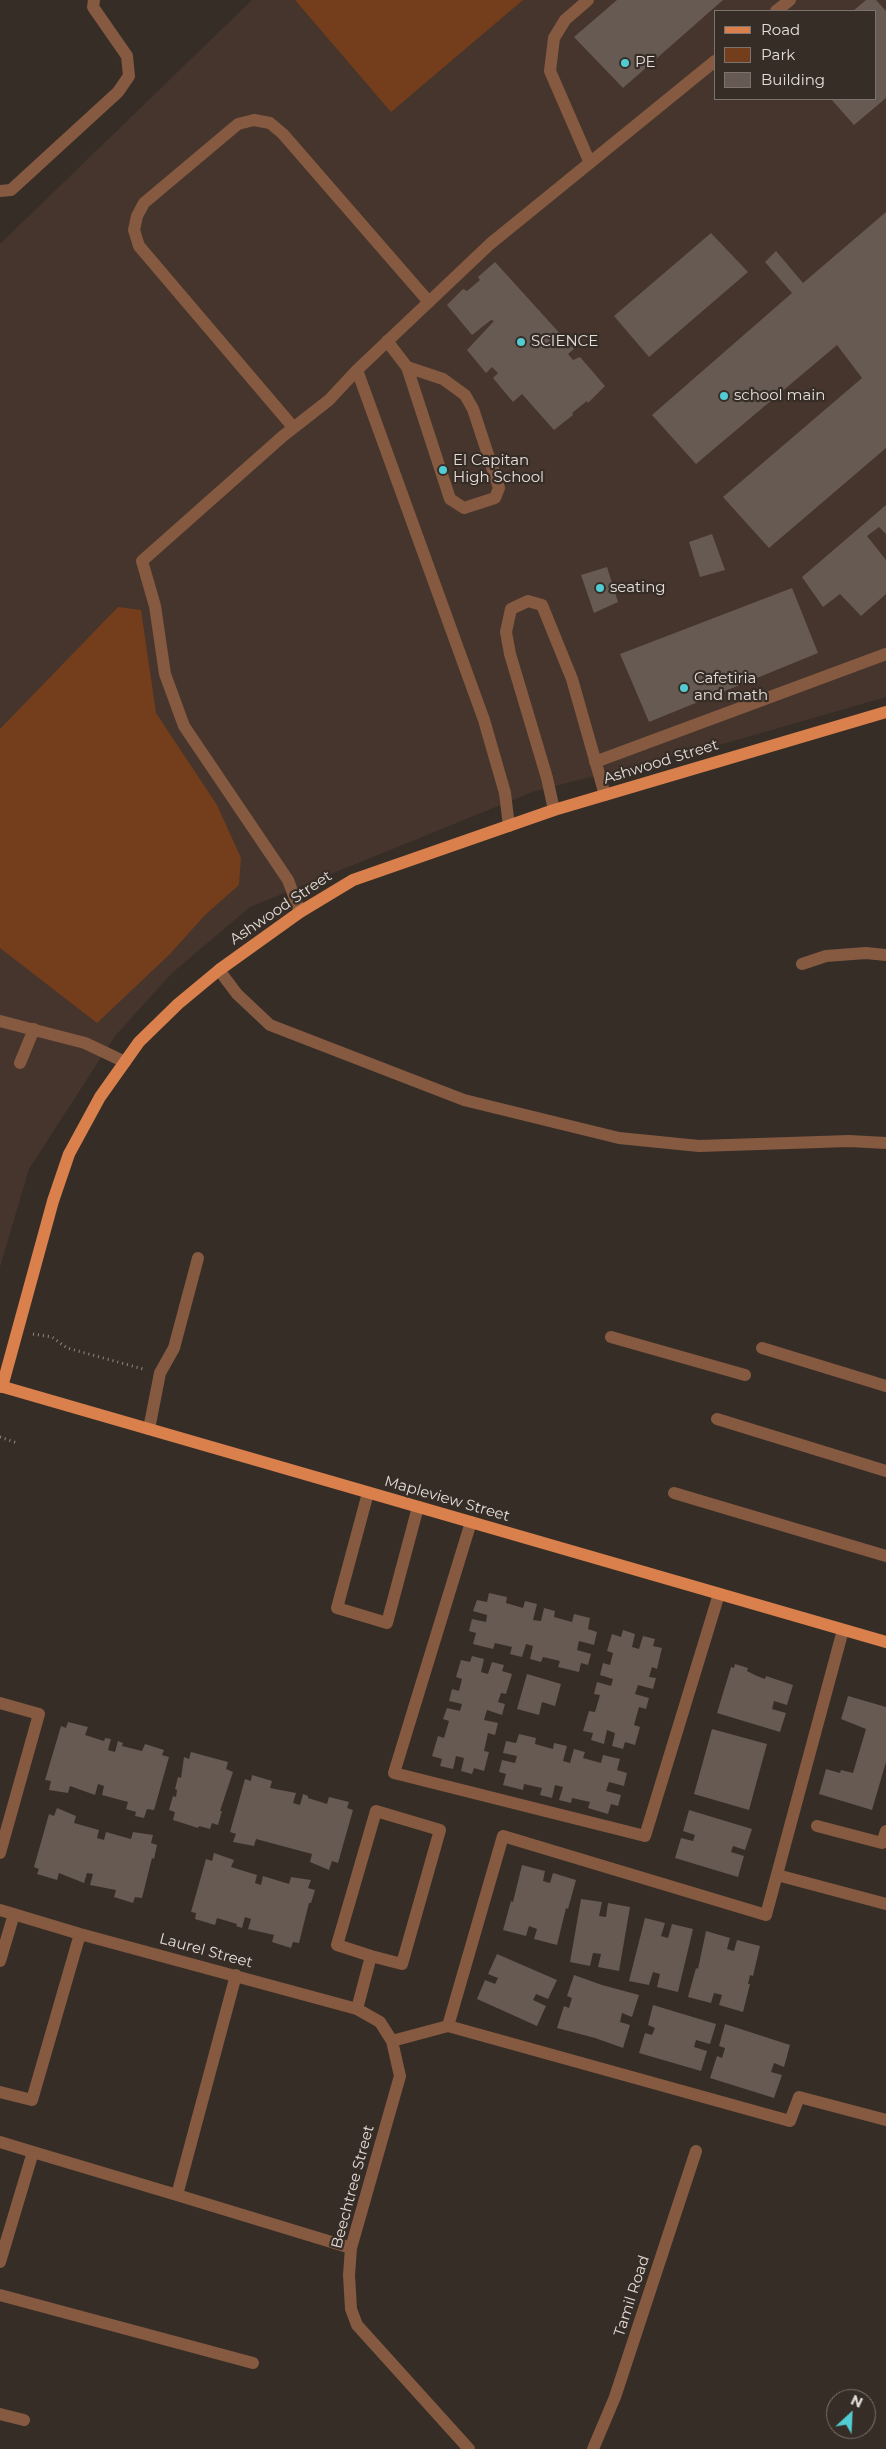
<!DOCTYPE html>
<html>
<head>
<meta charset="utf-8">
<style>
  body { margin:0 }
  #map { position:relative; width:886px; height:2449px; overflow:hidden; background:#372d27; font-family:Montserrat,sans-serif }
  canvas { display:block }
  .legend { position:absolute; left:714px; top:10px; width:162px; height:90px; box-sizing:border-box; background:#372d27; border:1px solid #7c736e; margin:0; padding:6px 9px; list-style:none; font-size:15px; color:#e4ddd9 }
  .legend li { display:flex; align-items:center; gap:10px; height:25px }
  .legend b { width:25px; border:1px solid #7c736e }
  .north { position:absolute; left:826px; top:2389px; width:50px; height:50px; box-sizing:border-box; background:#372d27; border:1px solid #7c736e; border-radius:50%; rotate:25deg; font-size:14px; font-weight:700; line-height:20px; text-align:center; color:#e4ddd9 }
  .north::after { content:''; display:block; margin:auto; width:18px; height:22px; background:#51ccd2; clip-path:polygon(50% 0,100% 100%,50% 72%,0 100%) }
</style>
</head>
<body>
<div id="map">
<canvas width="886" height="2449"></canvas>
<ul class="legend">
<li><b style="height:6px;background:#d9804c"></b>Road</li>
<li><b style="height:14px;background:#743d1b"></b>Park</li>
<li><b style="height:14px;background:#665a53"></b>Building</li>
</ul>
<div class="north">N</div>
</div>
<script>
const ctx = document.querySelector('canvas').getContext('2d');
ctx.lineJoin = 'round';
function fill(path, color) {
  ctx.fillStyle = color;
  ctx.fill(path, 'evenodd');
}
function toPath(rows) {
  const path = new Path2D();
  for (const r of rows) {
    path.moveTo(r[0], r[1]);
    for (let i = 2; i < r.length; i += 2) path.lineTo(r[i], r[i + 1]);
  }
  return path;
}
function stroke(path, color, width, dash) {
  ctx.strokeStyle = color;
  ctx.lineWidth = width;
  ctx.lineCap = dash ? 'butt' : 'round';
  ctx.setLineDash(dash || []);
  ctx.stroke(path);
}
function write(font, color, halo, rows, align = 'center') {
  ctx.font = font + ' Montserrat,sans-serif';
  ctx.lineWidth = 4.5;
  ctx.setLineDash([]);
  ctx.textBaseline = 'middle';
  ctx.strokeStyle = halo;
  ctx.fillStyle = color;
  for (const [text, x, y, turn = 0] of rows) {
    ctx.save();
    ctx.translate(x, y);
    ctx.rotate((+turn || 0) * Math.PI / 180);
    ctx.textAlign = isNaN(turn) ? turn : align;
    if (halo) ctx.strokeText(text, 0, 0);
    ctx.fillText(text, 0, 0);
    ctx.restore();
  }
}
const built = toPath([
  [252,0,886,0,886,697,730,742,535,791,250,907,172,973,115,1036,29,1169,0,1267,0,244],
  [715,11,875,11,875,99,715,99]
]);
const green = toPath([
  [295,0,523,0,391,112],
  [118,607,141,610,156,713,217,805,241,858,239,885,205,915,170,954,97,1023,0,948,0,729]
]);
const building = toPath([
  [617,0,723,0,623,88,574,37],
  [866,0,876,0,886,11,886,98,854,125,831,99,875,99,875,11,853,11],
  [886,212,886,448,769,548,723,497,862,378,837,345,696,464,652,415,792,293,765,262,776,251,803,283],
  [711,233,748,272,649,357,614,316],
  [495,262,574,349,568,354,573,360,580,357,605,386,588,403,587,401,572,413,573,415,554,430,522,394,513,402,493,378,498,373,492,367,486,373,467,350,494,321,491,320,472,335,447,305,463,289,467,291,480,280,478,277],
  [886,505,886,534,879,527,867,536,886,560,886,594,861,616,840,594,823,607,802,577],
  [712,534,725,570,700,577,689,542],
  [607,567,618,602,594,613,581,575],
  [792,588,818,653,649,722,620,654],
  [489,1593,507,1597,506,1603,523,1608,525,1601,537,1604,533,1620,541,1621,544,1608,555,1611,554,1617,572,1622,574,1614,590,1618,588,1629,597,1632,594,1645,579,1641,577,1650,591,1654,588,1665,581,1663,579,1672,558,1667,560,1661,543,1657,541,1662,530,1659,533,1646,526,1644,522,1657,510,1654,512,1647,495,1643,493,1649,473,1644,476,1633,469,1631,472,1619,486,1622,487,1615,473,1611,477,1600,487,1602],
  [623,1630,635,1634,632,1647,639,1649,643,1636,655,1639,653,1646,662,1648,657,1669,652,1667,649,1677,656,1678,653,1689,638,1685,635,1694,649,1698,646,1709,639,1707,634,1725,640,1727,635,1745,625,1742,623,1749,612,1746,615,1733,607,1730,604,1744,591,1740,593,1733,583,1731,589,1711,595,1712,600,1695,594,1694,597,1682,611,1686,613,1679,600,1675,603,1663,610,1665,613,1653,607,1651,612,1634,621,1637],
  [472,1656,484,1659,481,1672,488,1674,492,1662,504,1665,502,1671,512,1674,506,1694,501,1693,498,1702,505,1704,502,1715,487,1710,484,1720,498,1723,495,1735,488,1733,484,1751,489,1752,484,1771,474,1768,472,1774,461,1771,464,1758,456,1756,453,1769,440,1766,442,1759,432,1756,438,1736,444,1738,449,1721,443,1719,447,1708,460,1711,462,1704,449,1701,452,1689,459,1691,462,1679,456,1677,461,1660,470,1662],
  [735,1664,748,1668,747,1671,757,1676,765,1679,766,1676,793,1685,787,1705,774,1701,772,1709,786,1713,780,1732,717,1713,731,1667,734,1668],
  [527,1674,561,1684,555,1706,542,1702,539,1715,517,1709],
  [848,1696,886,1707,886,1762,872,1810,819,1794,826,1769,840,1773,841,1770,853,1773,866,1729,841,1719],
  [68,1722,88,1727,85,1735,104,1741,105,1738,111,1739,108,1750,115,1752,118,1741,123,1743,122,1746,142,1751,145,1744,164,1750,162,1755,169,1757,154,1810,147,1809,144,1818,135,1816,136,1812,126,1809,128,1802,102,1795,104,1786,98,1784,95,1795,70,1786,68,1793,49,1790,51,1781,45,1780,61,1726,66,1728],
  [712,1729,767,1744,749,1810,694,1794],
  [519,1734,536,1738,535,1744,553,1749,554,1743,567,1746,563,1761,570,1763,574,1749,585,1752,583,1758,601,1763,603,1755,620,1759,617,1770,627,1773,624,1786,609,1782,606,1791,621,1795,618,1806,611,1804,608,1814,588,1808,590,1802,572,1798,571,1803,559,1800,563,1787,555,1785,552,1798,540,1795,542,1788,524,1784,523,1790,503,1785,506,1774,499,1772,502,1760,515,1763,517,1756,503,1753,506,1741,516,1743],
  [191,1752,228,1762,226,1769,233,1772,220,1811,222,1811,218,1825,212,1823,210,1829,199,1826,198,1828,173,1820,175,1812,169,1810,173,1796,176,1797,177,1790,175,1789,178,1777,181,1778,184,1757,189,1759],
  [252,1775,272,1781,270,1788,296,1793,293,1803,300,1805,303,1794,308,1796,308,1798,327,1804,329,1797,349,1802,347,1808,353,1810,338,1863,332,1861,329,1870,310,1862,312,1854,256,1839,254,1846,233,1842,236,1834,230,1832,245,1779,251,1781],
  [57,1808,76,1816,74,1823,99,1830,97,1838,104,1840,106,1832,131,1839,133,1832,153,1835,151,1843,157,1845,154,1859,152,1858,142,1898,135,1897,133,1903,114,1897,116,1890,90,1885,93,1874,87,1873,84,1883,59,1873,57,1880,37,1874,39,1869,34,1867,49,1814,54,1816],
  [689,1810,752,1829,745,1850,733,1846,731,1852,744,1856,738,1877,675,1858,681,1838,693,1841,695,1835,683,1831],
  [214,1853,234,1860,231,1867,257,1875,255,1883,261,1885,263,1876,289,1884,291,1877,311,1880,308,1888,315,1890,311,1903,309,1903,299,1943,293,1942,291,1948,272,1942,274,1935,248,1929,251,1919,245,1917,242,1928,236,1926,237,1924,217,1918,215,1925,195,1919,196,1913,191,1912,206,1859,212,1861],
  [522,1865,545,1871,543,1881,550,1883,553,1873,576,1880,568,1909,566,1908,557,1945,534,1939,537,1929,529,1926,526,1936,503,1930,511,1901,513,1902],
  [581,1899,602,1902,599,1916,606,1917,608,1903,630,1907,619,1971,598,1967,601,1954,593,1953,590,1966,570,1962],
  [645,1918,665,1923,661,1936,668,1938,672,1924,693,1929,678,1992,657,1987,660,1974,653,1972,649,1985,629,1981],
  [706,1931,730,1938,727,1949,734,1951,737,1940,760,1946,753,1976,750,1975,748,1984,750,1984,743,2012,719,2005,722,1995,714,1993,711,2003,688,1997,696,1968,698,1969],
  [497,1954,557,1980,548,1999,536,1994,533,2000,546,2006,537,2026,477,1999,485,1980,495,1984,498,1978,488,1974],
  [574,1975,602,1985,639,1995,632,2017,622,2013,620,2022,630,2025,623,2048,595,2038,557,2028,564,2006,569,2008,572,1998,567,1996],
  [653,2005,716,2024,710,2044,696,2040,694,2047,707,2051,701,2071,639,2053,645,2033,652,2035,655,2028,648,2025],
  [725,2024,790,2045,784,2067,774,2063,771,2072,782,2075,774,2098,710,2078,717,2056,722,2058,725,2048,719,2046]
]);
const path = toPath([
  [33,1334,52,1337,67,1348,143,1369],
  [0,1437,17,1443]
]);
const minor = toPath([
  [588,0,565,20,554,38,550,71,590,163],
  [776,11,790,0],
  [0,191,11,190,118,92,129,76,127,56,93,7,94,0],
  [387,341,407,367,450,499,464,508,495,498,499,488,473,409,465,395,443,379,407,367],
  [357,370,484,720,505,793,509,826],
  [293,427,139,246,134,230,137,216,144,203,238,124,254,120,270,123,283,134,429,302],
  [595,762,886,654],
  [554,810,547,778,510,654,506,632,511,609,528,601,542,605,572,679,605,795],
  [300,912,288,880,184,726,165,674,155,606,142,561,283,436,329,400,357,370,490,244,715,61],
  [802,964,826,956,866,953,886,955],
  [219,970,237,994,270,1025,464,1100,619,1138,699,1146,849,1141,886,1143],
  [0,1021,85,1043,125,1062],
  [20,1063,34,1029],
  [611,1337,745,1375],
  [762,1348,886,1386],
  [717,1419,886,1471],
  [149,1429,160,1373,174,1348,198,1258],
  [368,1493,337,1608,387,1623,418,1507],
  [674,1493,886,1556],
  [471,1522,394,1773,645,1836,719,1594],
  [0,1703,39,1714,0,1853],
  [817,1826,882,1843,886,1831],
  [777,1875,886,1904],
  [0,1910,80,1934,357,2009,380,2022,392,2041,400,2076,351,2248,349,2275,351,2309,357,2325,469,2449],
  [0,1961,14,1914],
  [236,1975,177,2195,351,2248],
  [357,2009,371,1956,402,1964,440,1830,376,1811,337,1945,371,1956],
  [448,2026,790,2121,799,2097,886,2120],
  [392,2041,448,2026,503,1836,766,1915,843,1630],
  [0,2092,32,2100,80,1934],
  [0,2142,33,2152],
  [0,2262,33,2152,177,2195],
  [0,2295,253,2363],
  [0,2414,24,2420],
  [593,2449,615,2397,696,2151]
]);
const major = toPath([
  [0,1386,886,1642],
  [2,1387,53,1201,69,1154,100,1097,139,1042,178,1004,219,970,300,912,353,880,554,810,886,712]
]);
const markers = [
  [625,63,5,"#51ccd2"],
  [521,342,5,"#51ccd2"],
  [724,396,5,"#51ccd2"],
  [443,470,5,"#51ccd2"],
  [600,588,5,"#51ccd2"],
  [684,688,5,"#51ccd2"]
];
const poiNames = [
  ["PE",635,63],
  ["SCIENCE",531,342],
  ["school main",734,396],
  ["El Capitan",453,461],
  ["High School",453,478],
  ["seating",610,588],
  ["Cafetiria",694,679],
  ["and math",694,696]
];
const streetNames = [
  ["Ashwood Street",661,762,-17],
  ["Ashwood Street",281,908,-34],
  ["Mapleview Street",447,1499,16],
  ["Laurel Street",206,1951,15],
  ["Beechtree Street",353,2187,-75],
  ["Tamil Road",632,2296,-72]
];
fill(built, '#46352c');
fill(green, '#743d1b');
fill(building, '#665a53');
stroke(path, '#8f8782', 3, [1, 4]);
stroke(minor, '#855a41', 12);
stroke(major, '#d9804c', 12);
for (const [x, y, r, color] of markers) {
  const dot = new Path2D();
  dot.arc(x, y, r, 0, 2 * Math.PI);
  ctx.fillStyle = color;
  ctx.fill(dot);
  stroke(dot, '#372d27', 2);
}
write('15px', '#e4ddd9', '#372d27', poiNames, 'left');
write('15px', '#e4ddd9', '#372d27', streetNames);
</script>
</body>
</html>
